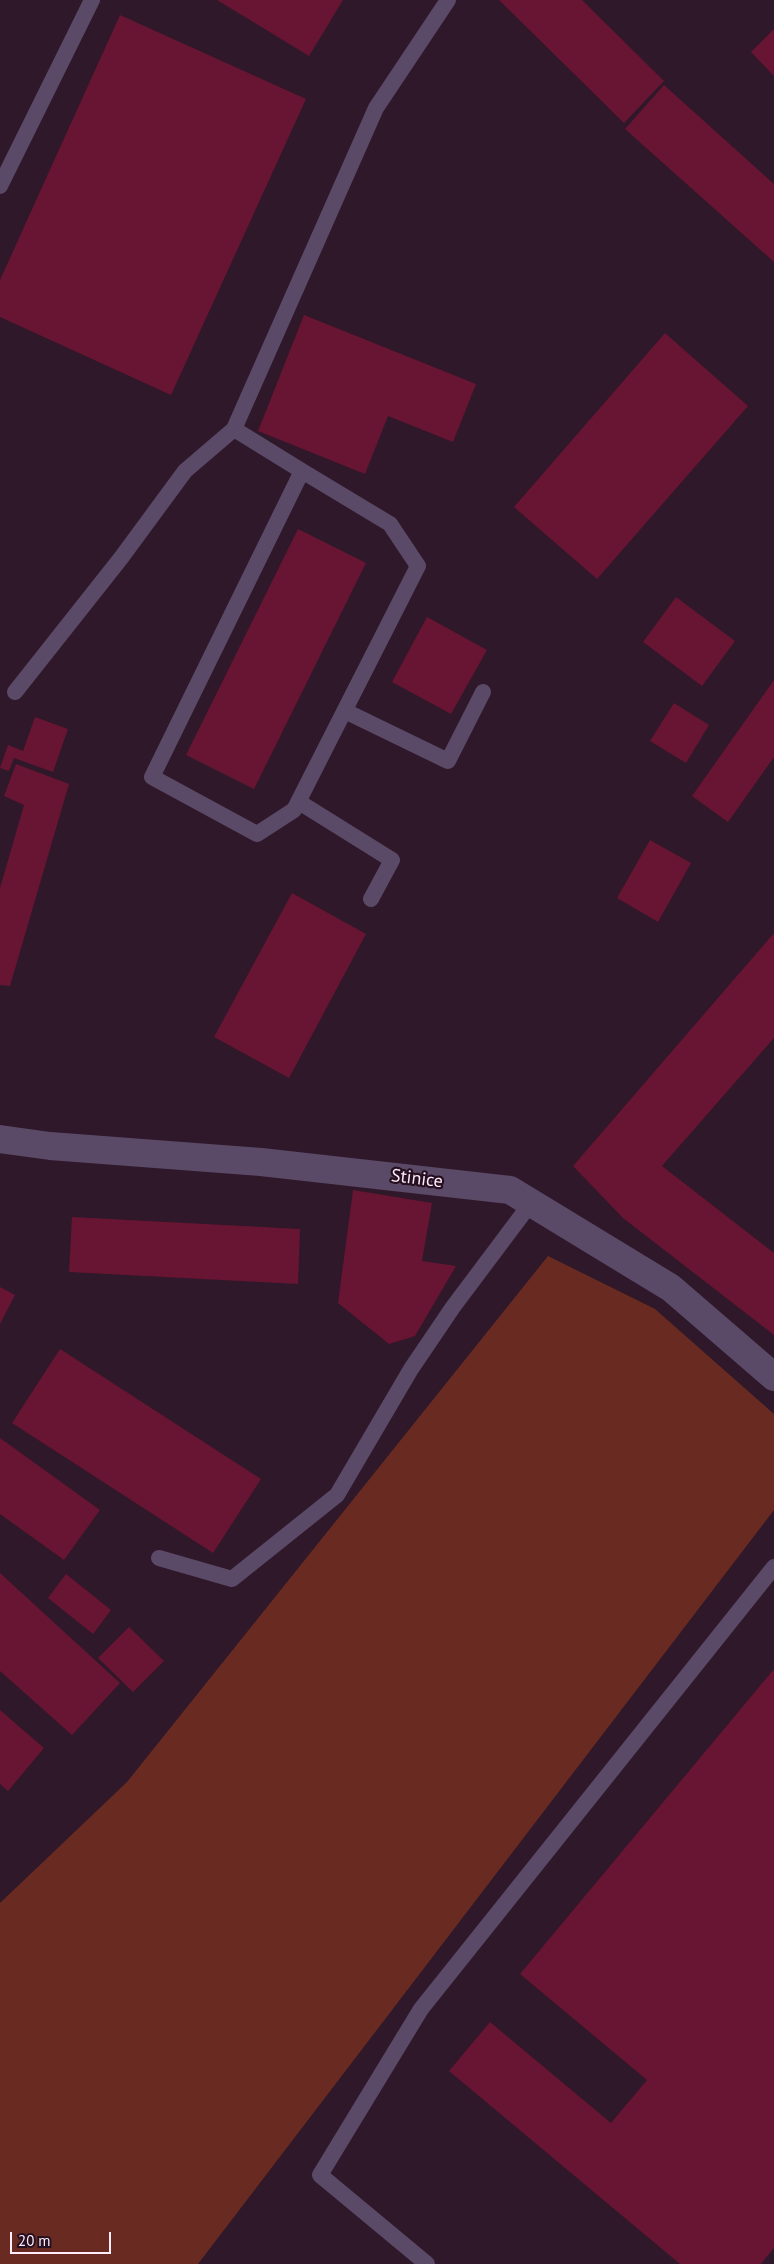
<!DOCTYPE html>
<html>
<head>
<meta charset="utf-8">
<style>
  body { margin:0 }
  #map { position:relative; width:774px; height:2264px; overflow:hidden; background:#2f1829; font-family:"PT Sans",sans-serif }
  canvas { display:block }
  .scale { position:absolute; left:10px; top:2232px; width:101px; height:22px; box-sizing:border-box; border:2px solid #feedf9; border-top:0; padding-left:6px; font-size:15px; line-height:18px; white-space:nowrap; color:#feedf9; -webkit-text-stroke:4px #250f20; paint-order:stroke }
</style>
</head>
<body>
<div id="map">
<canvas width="774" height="2264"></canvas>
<div class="scale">20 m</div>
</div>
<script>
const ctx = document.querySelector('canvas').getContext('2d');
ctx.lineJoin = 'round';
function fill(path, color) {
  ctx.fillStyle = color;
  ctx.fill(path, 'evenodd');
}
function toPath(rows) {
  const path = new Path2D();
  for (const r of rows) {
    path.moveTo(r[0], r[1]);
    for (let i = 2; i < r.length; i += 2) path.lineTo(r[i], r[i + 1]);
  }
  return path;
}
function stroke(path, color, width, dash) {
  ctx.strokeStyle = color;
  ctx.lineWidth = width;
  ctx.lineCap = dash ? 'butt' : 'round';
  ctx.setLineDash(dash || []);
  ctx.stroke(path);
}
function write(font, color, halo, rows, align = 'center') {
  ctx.font = font + ' "PT Sans",sans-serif';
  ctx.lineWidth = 4.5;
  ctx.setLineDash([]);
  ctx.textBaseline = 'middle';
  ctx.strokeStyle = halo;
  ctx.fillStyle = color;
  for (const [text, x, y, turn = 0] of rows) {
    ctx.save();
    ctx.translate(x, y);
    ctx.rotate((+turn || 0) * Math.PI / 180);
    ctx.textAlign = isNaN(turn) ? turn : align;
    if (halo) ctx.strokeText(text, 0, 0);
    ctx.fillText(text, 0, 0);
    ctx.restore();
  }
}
const green = toPath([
  [548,1256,655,1309,774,1414,774,1510,198,2264,0,2264,0,1903,127,1782]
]);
const building = toPath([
  [217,0,343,0,309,56],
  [499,0,582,0,664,81,624,123],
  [120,15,306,99,171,395,0,317,0,280],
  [774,29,774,76,751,52],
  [664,85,774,184,774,262,625,129],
  [304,315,476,384,453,442,388,416,365,474,258,431],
  [665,333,748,406,597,579,514,507],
  [298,529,366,563,254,789,186,755],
  [676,597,735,641,702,686,643,642],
  [427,617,487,650,451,714,392,682],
  [774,680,774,757,728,822,692,796],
  [674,703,709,725,686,763,650,741],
  [35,717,68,729,53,772,14,758,9,771,0,768,8,745,23,751],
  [16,764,69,784,10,986,0,985,0,888,24,805,4,796],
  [650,840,691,863,658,922,617,898],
  [292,893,366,934,289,1078,214,1037],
  [774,933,774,1038,662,1166,774,1253,774,1335,623,1218,573,1166],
  [353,1190,432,1203,422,1261,456,1266,415,1336,389,1344,338,1303],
  [72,1217,300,1229,298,1284,69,1272],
  [0,1287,15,1295,0,1324],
  [60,1349,261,1479,213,1553,12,1423],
  [0,1438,100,1510,64,1560,0,1514],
  [0,1573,120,1683,72,1735,0,1671],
  [66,1574,111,1610,93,1634,48,1598],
  [129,1627,164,1661,133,1692,98,1658],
  [774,1669,774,2248,761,2264,680,2264,449,2071,490,2022,611,2123,647,2080,520,1974],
  [0,1710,44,1748,8,1791,0,1784]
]);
const lane = toPath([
  [0,186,92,0],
  [234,429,302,471,152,777,257,834,294,810,418,566,390,524,302,471],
  [15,692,121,558,185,471,234,429,376,108,448,0],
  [345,711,448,761,483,692],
  [299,802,392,860,371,899],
  [159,1558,232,1579,337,1495,411,1369,453,1307,531,1203],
  [427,2264,320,2175,421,2009,774,1567]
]);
const street = toPath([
  [0,1139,50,1146,261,1162,510,1190,671,1288,774,1377]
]);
const streetNames = [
  ["Stinice",417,1179,7]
];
fill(green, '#692b21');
fill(building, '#681433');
stroke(lane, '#5b4968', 16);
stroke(street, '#5b4968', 28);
write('18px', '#feedf9', '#250f20', streetNames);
</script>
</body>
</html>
